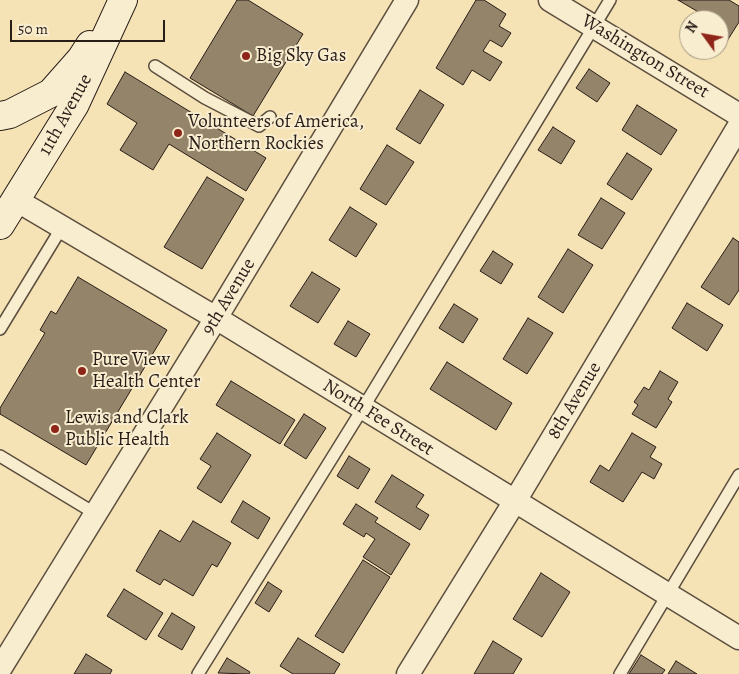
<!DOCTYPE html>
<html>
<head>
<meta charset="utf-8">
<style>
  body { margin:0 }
  #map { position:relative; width:739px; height:674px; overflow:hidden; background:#f6e3b5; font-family:Alegreya,serif }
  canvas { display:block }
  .north { position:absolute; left:679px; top:10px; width:50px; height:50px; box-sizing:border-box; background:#f9edcf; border:1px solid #a69a86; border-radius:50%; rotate:302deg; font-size:14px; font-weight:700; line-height:20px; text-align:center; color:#291d18 }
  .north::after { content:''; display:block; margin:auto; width:18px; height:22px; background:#8f2418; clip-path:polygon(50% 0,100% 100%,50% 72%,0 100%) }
  .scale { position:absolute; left:10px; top:20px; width:155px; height:22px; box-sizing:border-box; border:2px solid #291d18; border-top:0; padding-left:6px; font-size:15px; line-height:18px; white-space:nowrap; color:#291d18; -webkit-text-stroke:4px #f9edcf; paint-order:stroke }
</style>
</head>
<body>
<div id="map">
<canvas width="739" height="674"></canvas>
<div class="north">N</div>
<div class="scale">50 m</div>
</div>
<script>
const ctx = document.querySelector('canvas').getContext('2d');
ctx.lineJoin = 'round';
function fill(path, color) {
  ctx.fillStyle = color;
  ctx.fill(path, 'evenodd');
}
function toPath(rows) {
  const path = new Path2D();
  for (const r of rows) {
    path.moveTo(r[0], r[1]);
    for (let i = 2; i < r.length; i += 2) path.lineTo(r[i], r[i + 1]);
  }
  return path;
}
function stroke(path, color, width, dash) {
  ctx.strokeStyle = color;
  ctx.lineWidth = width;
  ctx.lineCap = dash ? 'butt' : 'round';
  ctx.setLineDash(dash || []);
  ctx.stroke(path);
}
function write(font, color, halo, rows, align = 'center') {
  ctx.font = font + ' Alegreya,serif';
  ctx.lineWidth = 4;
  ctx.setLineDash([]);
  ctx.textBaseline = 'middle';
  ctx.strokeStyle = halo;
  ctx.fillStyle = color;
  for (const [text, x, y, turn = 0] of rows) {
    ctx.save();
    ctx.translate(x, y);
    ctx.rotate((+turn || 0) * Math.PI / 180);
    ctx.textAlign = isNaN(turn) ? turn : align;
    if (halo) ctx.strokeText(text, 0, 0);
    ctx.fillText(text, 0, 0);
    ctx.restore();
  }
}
const building = toPath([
  [237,0,248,0,303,34,253,116,190,78,237,0],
  [476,0,484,0,506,14,499,26,511,33,502,47,490,40,483,51,502,62,490,81,472,70,463,85,436,68,476,0],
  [678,0,729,0,739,6,739,22,722,49,719,47,719,20,705,20,707,17,678,0],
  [589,69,610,83,597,102,576,88,589,69],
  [125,72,266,158,246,191,169,144,153,170,120,150,137,123,107,104,125,72],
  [420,90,444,105,420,144,396,129,420,90],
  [637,105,677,130,661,155,622,130,637,105],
  [553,127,575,141,561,164,538,150,553,127],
  [387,145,414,162,386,205,360,189,387,145],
  [627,153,652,169,632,200,607,184,627,153],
  [207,177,244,199,202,269,164,247,207,177],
  [601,198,625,213,602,249,578,235,601,198],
  [350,207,377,224,356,257,329,240,350,207],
  [733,238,739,242,739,290,729,305,701,287,733,238],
  [568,249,593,265,563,313,538,297,568,249],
  [493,251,513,264,501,284,480,271,493,251],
  [312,272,340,289,318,323,290,306,312,272],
  [78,277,167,330,86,465,0,414,0,408,45,333,40,330,51,311,56,314,78,277],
  [687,303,723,325,707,351,672,328,687,303],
  [454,304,478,319,463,343,439,328,454,304],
  [528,318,553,333,527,374,503,359,528,318],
  [348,321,370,334,356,357,334,344,348,321],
  [447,362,512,403,496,430,430,389,447,362],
  [660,371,678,382,668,399,672,402,656,428,632,414,638,405,634,402,644,387,649,390,660,371],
  [231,381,295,420,280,444,216,405,231,381],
  [304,414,326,428,306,459,284,445,304,414],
  [217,433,251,455,221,503,197,488,211,466,200,459,217,433],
  [632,433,656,447,650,457,662,464,654,479,642,472,623,502,590,482,600,465,609,471,632,433],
  [349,456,370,469,358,489,337,476,349,456],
  [392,475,424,495,416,507,429,515,420,530,375,502,392,475],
  [243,501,270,518,258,539,231,522,243,501],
  [356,504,378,518,375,522,410,544,391,575,363,557,375,539,366,533,364,537,343,524,356,504],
  [193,521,231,543,217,567,212,564,193,596,164,579,160,585,136,571,160,530,180,542,193,521],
  [363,560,390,577,343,653,315,636,363,560],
  [541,573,570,592,542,637,513,619,541,573],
  [268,582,282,591,269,612,255,603,268,582],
  [124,589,163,613,146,640,107,616,124,589],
  [172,613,195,627,182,650,158,636,172,613],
  [298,638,340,664,334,674,293,674,280,666,298,638],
  [493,641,522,659,513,674,474,674,493,641],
  [86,654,112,670,110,674,74,674,86,654],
  [641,655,665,670,662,674,629,674,641,655],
  [227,658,250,672,249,674,218,673,227,658],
  [676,661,697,674,668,674,676,661]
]);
const lane = toPath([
  [155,66,205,98,259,126,270,117],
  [0,329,62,227],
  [0,456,96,514],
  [198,674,363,408,610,0],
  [620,674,739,475]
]);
const street = toPath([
  [550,0,739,115],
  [16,200,216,318,739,638],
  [0,669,216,318,407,0],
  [408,674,515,501,739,126]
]);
const secondary = toPath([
  [0,116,10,114,51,93,81,59,90,45],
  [0,225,75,104,123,0]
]);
const markers = [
  [246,56,5,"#8f2418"],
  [178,133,5,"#8f2418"],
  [82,371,5,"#8f2418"],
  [55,429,5,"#8f2418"]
];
const poiNames = [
  ["Big Sky Gas",256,56],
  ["Volunteers of America,",188,122],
  ["Northern Rockies",188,144],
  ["Pure View",92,360],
  ["Health Center",92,382],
  ["Lewis and Clark",65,418],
  ["Public Health",65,440]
];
const streetNames = [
  ["Washington Street",645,57,31],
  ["11th Avenue",66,115,-61],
  ["9th Avenue",229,297,-59],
  ["8th Avenue",575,401,-59],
  ["North Fee Street",378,418,32]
];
fill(building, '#94846a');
stroke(building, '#291d18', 1);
stroke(lane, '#5c4e3f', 14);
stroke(street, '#5c4e3f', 25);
stroke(secondary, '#291d18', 30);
stroke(lane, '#f9edcf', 11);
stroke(street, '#f9edcf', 22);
stroke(secondary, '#f9edcf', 28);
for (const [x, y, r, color] of markers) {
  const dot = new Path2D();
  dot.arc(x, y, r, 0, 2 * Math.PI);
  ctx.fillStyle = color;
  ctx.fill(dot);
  stroke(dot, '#f9edcf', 2);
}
write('19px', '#291d18', '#f9edcf', poiNames, 'left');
write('19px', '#291d18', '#f9edcf', streetNames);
</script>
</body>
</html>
